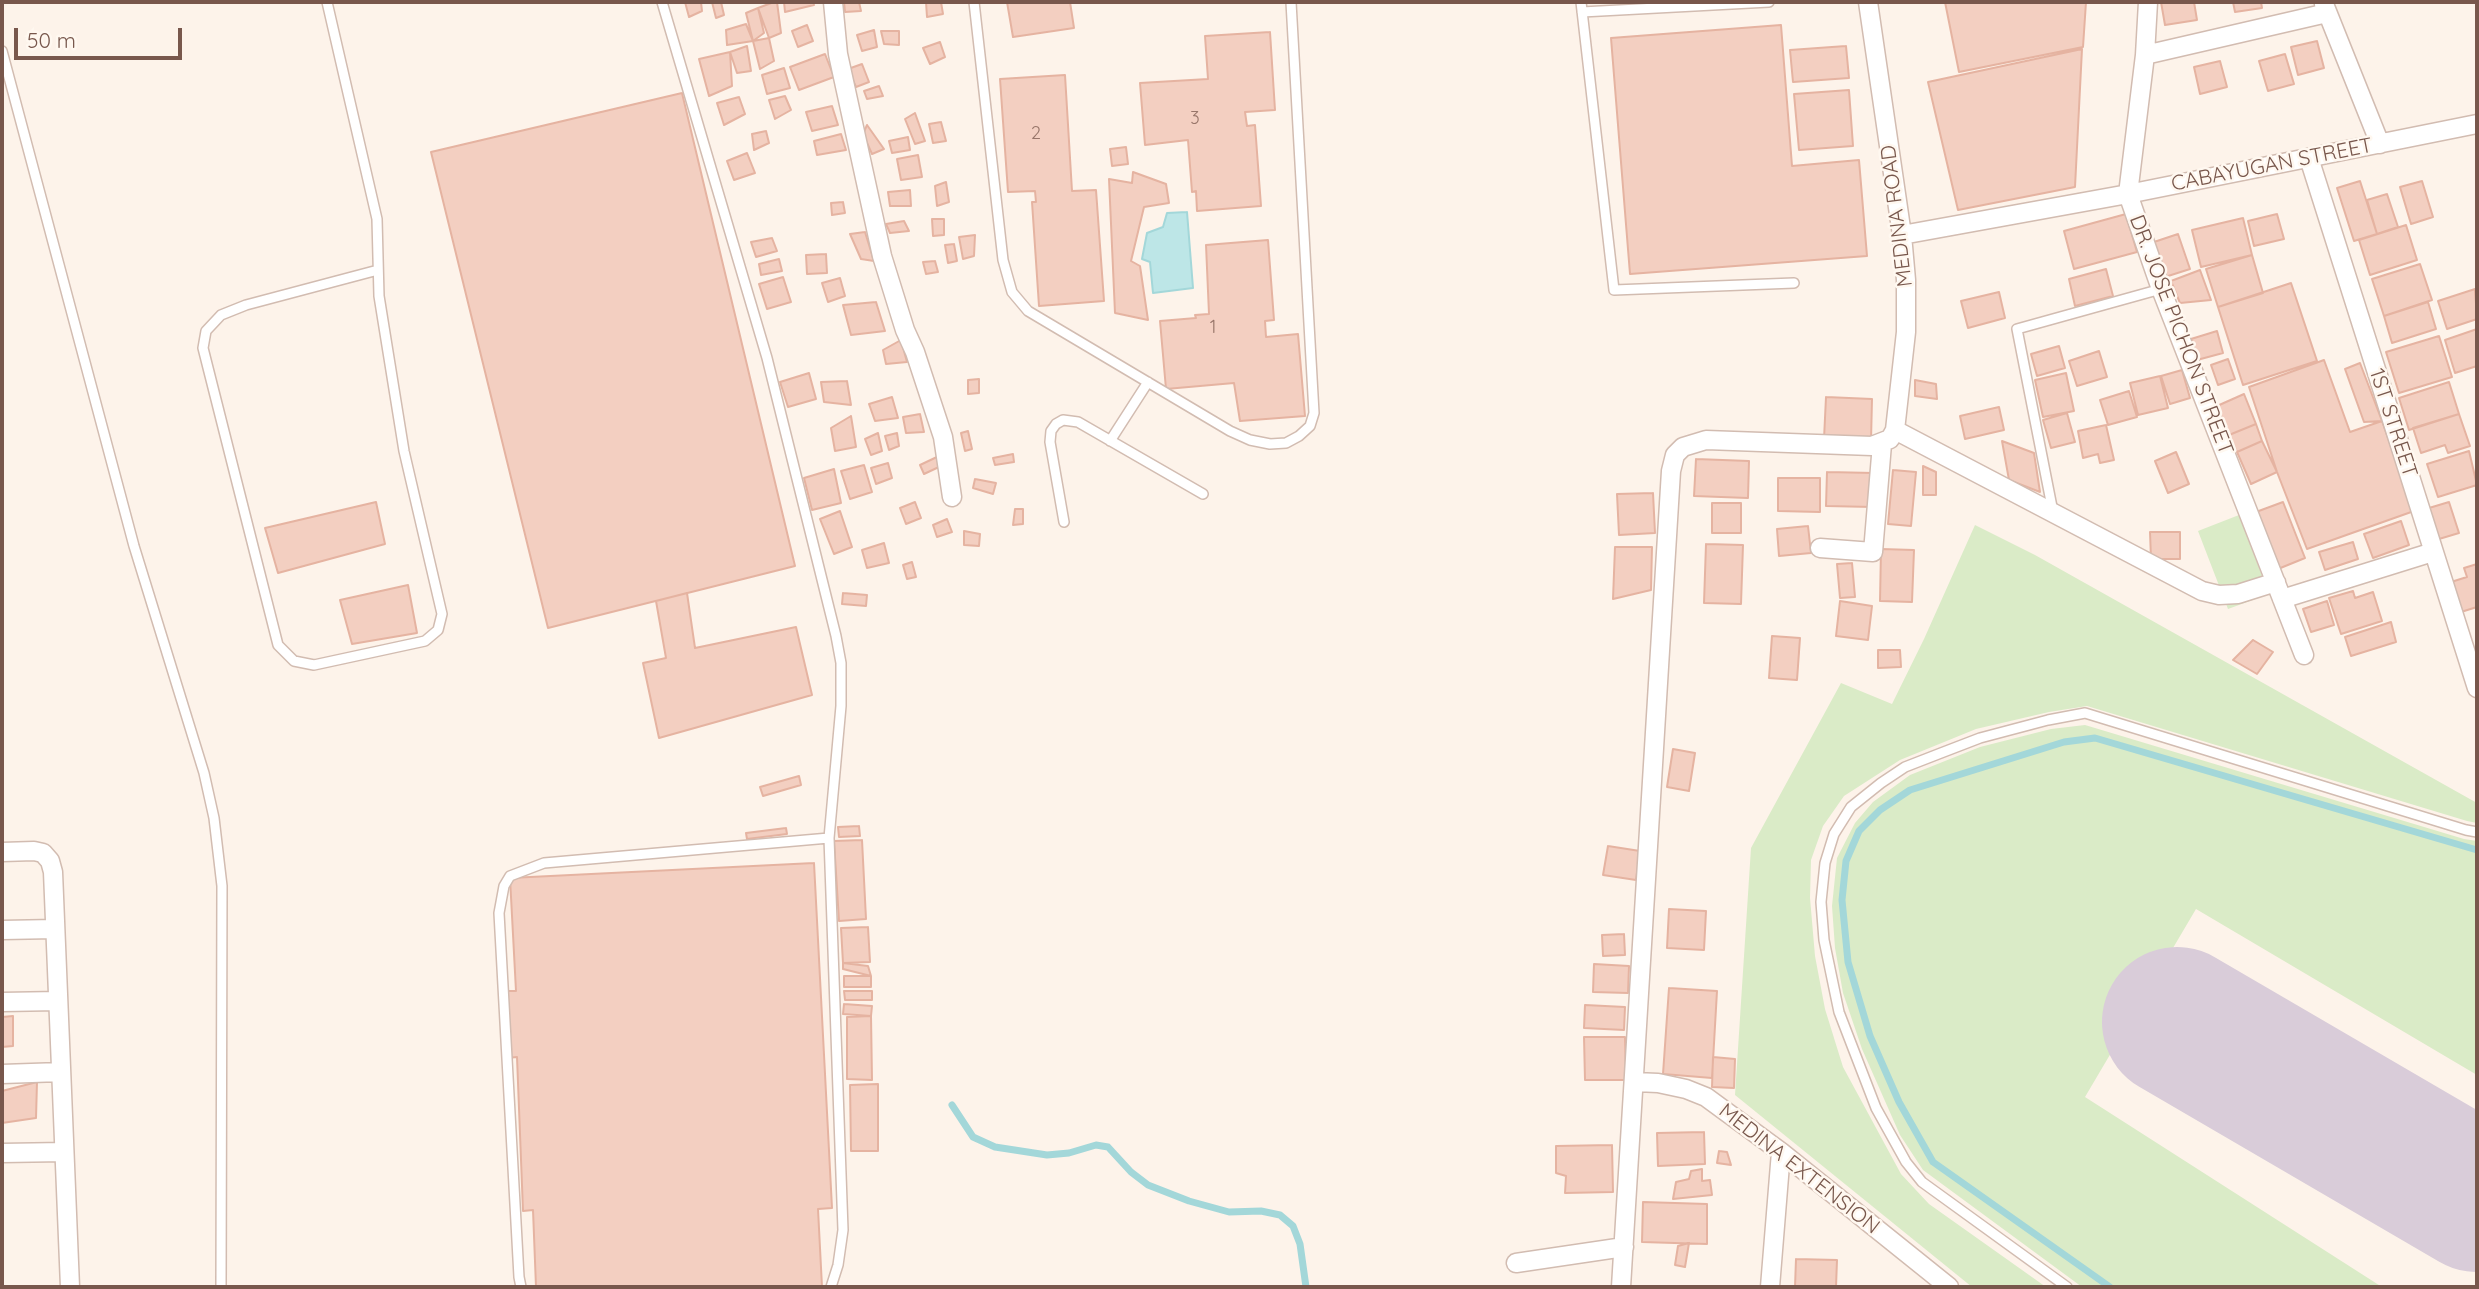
<!DOCTYPE html>
<html>
<head>
<meta charset="utf-8">
<style>
  body { margin:0 }
  #map { position:relative; width:2479px; height:1289px; overflow:hidden; background:#fdf3ea; font-family:Quicksand,sans-serif }
  canvas { display:block }
  .frame { position:absolute; inset:0; border:4px solid #78574c; pointer-events:none }
  .scale { position:absolute; left:14px; top:28px; width:168px; height:32px; box-sizing:border-box; border:4px solid #78574c; border-top:0; padding-left:9px; font-size:21px; line-height:24px; white-space:nowrap; color:#78574c; -webkit-text-stroke:5px #fff8f0; paint-order:stroke }
</style>
</head>
<body>
<div id="map">
<canvas width="2479" height="1289"></canvas>
<div class="frame"></div>
<div class="scale">50 m</div>
</div>
<script>
const ctx = document.querySelector('canvas').getContext('2d');
ctx.lineJoin = 'round';
function fill(path, color) {
  ctx.fillStyle = color;
  ctx.fill(path, 'evenodd');
}
function toPath(rows) {
  const path = new Path2D();
  for (const r of rows) {
    path.moveTo(r[0], r[1]);
    for (let i = 2; i < r.length; i += 2) path.lineTo(r[i], r[i + 1]);
  }
  return path;
}
function stroke(path, color, width, dash) {
  ctx.strokeStyle = color;
  ctx.lineWidth = width;
  ctx.lineCap = dash ? 'butt' : 'round';
  ctx.setLineDash(dash || []);
  ctx.stroke(path);
}
function write(font, color, halo, rows, align = 'center') {
  ctx.font = font + ' Quicksand,sans-serif';
  ctx.lineWidth = 5;
  ctx.setLineDash([]);
  ctx.textBaseline = 'middle';
  ctx.strokeStyle = halo;
  ctx.fillStyle = color;
  for (const [text, x, y, turn = 0] of rows) {
    ctx.save();
    ctx.translate(x, y);
    ctx.rotate((+turn || 0) * Math.PI / 180);
    ctx.textAlign = isNaN(turn) ? turn : align;
    if (halo) ctx.strokeText(text, 0, 0);
    ctx.fillText(text, 0, 0);
    ctx.restore();
  }
}
const green = toPath([
  [2239,515,2269,594,2228,609,2198,531],
  [1975,525,2035,555,2477,803,2477,823,2467,821,2087,706,2049,712,1976,729,1900,760,1844,796,1823,826,1811,860,1810,898,1815,956,1825,1009,1843,1067,1901,1174,1929,1204,2046,1287,1972,1287,1735,1095,1751,848,1841,683,1892,704,1924,639],
  [2085,725,2464,839,2477,841,2477,1075,2196,909,2085,1097,2382,1287,2082,1287,1923,1170,1900,1135,1862,1049,1843,993,1835,948,1832,906,1837,858,1855,823,1873,802,1910,775,1980,747,2051,729]
]);
const water = toPath([
  [1187,212,1193,288,1153,293,1150,262,1142,259,1147,233,1163,227,1167,213,1187,212]
]);
const stream = toPath([
  [952,1105,973,1137,995,1147,1047,1155,1069,1153,1096,1145,1108,1147,1131,1172,1148,1185,1189,1201,1229,1212,1261,1211,1280,1215,1293,1226,1300,1244,1306,1287],
  [2110,1287,1933,1162,1899,1102,1870,1036,1848,962,1842,900,1846,861,1859,831,1880,810,1910,790,2064,742,2095,738,2477,850]
]);
const runway = toPath([
  [2177,1022,2477,1197]
]);
const building = toPath([
  [685,2,701,2,702,11,689,17,685,2],
  [712,2,721,2,724,15,716,18,712,2],
  [774,2,777,2,781,33,769,38,758,8,774,2],
  [784,2,813,2,814,5,785,12,784,2],
  [844,2,859,2,861,11,845,12,844,2],
  [926,2,941,2,943,14,927,17,926,2],
  [1007,2,1070,2,1074,28,1013,37,1007,2],
  [1945,2,2086,2,2083,47,1959,72,1945,2],
  [2161,2,2194,2,2197,20,2165,25,2161,2],
  [2233,2,2261,2,2262,8,2235,12,2233,2],
  [758,8,764,33,753,41,746,13,758,8],
  [746,24,753,41,727,45,726,30,746,24],
  [807,25,813,41,798,47,792,31,807,25],
  [1781,25,1792,166,1859,160,1867,256,1630,274,1611,38,1781,25],
  [874,30,877,47,862,51,857,35,874,30],
  [881,31,899,31,899,45,884,44,881,31],
  [1270,32,1275,110,1245,112,1247,126,1255,125,1261,206,1197,211,1196,191,1192,192,1188,140,1145,145,1140,83,1208,79,1205,36,1270,32],
  [769,38,774,61,760,69,753,41,769,38],
  [2317,41,2324,68,2298,75,2291,47,2317,41],
  [940,42,945,57,930,64,923,48,940,42],
  [747,46,751,71,737,73,730,52,747,46],
  [1846,46,1849,78,1793,82,1790,50,1846,46],
  [2082,49,2075,187,1958,210,1928,82,2082,49],
  [730,52,732,86,709,96,699,59,730,52],
  [825,54,834,77,799,90,790,67,825,54],
  [2285,54,2294,84,2268,91,2259,61,2285,54],
  [2220,61,2227,87,2200,94,2194,67,2220,61],
  [862,64,869,82,856,87,848,69,862,64],
  [784,68,790,88,767,94,762,75,784,68],
  [1065,75,1072,191,1096,190,1104,301,1039,306,1032,202,1036,202,1035,191,1008,192,1000,79,1065,75],
  [879,86,883,96,867,99,864,91,879,86],
  [1849,90,1853,146,1799,150,1794,94,1849,90],
  [682,93,795,566,548,628,431,152,682,93],
  [785,96,791,110,775,119,769,100,785,96],
  [739,97,745,114,724,125,717,103,739,97],
  [832,106,838,125,812,131,806,112,832,106],
  [915,113,925,141,915,144,905,119,915,113],
  [941,122,946,141,933,143,929,124,941,122],
  [867,125,884,149,872,154,863,134,867,125],
  [766,131,769,143,754,150,752,134,766,131],
  [841,134,846,150,817,155,814,141,841,134],
  [908,137,910,150,892,153,889,141,908,137],
  [1126,147,1128,164,1112,166,1110,149,1126,147],
  [747,153,755,173,734,180,727,161,747,153],
  [918,155,922,177,901,180,897,159,918,155],
  [1133,172,1166,184,1169,203,1144,207,1131,261,1140,266,1148,320,1115,313,1109,179,1132,183,1133,172],
  [2360,181,2377,234,2354,241,2337,188,2360,181],
  [2422,181,2433,217,2411,224,2400,187,2422,181],
  [946,182,949,202,937,206,935,186,946,182],
  [910,190,911,206,890,206,888,192,910,190],
  [2387,194,2398,227,2377,234,2367,200,2387,194],
  [843,202,845,213,832,215,831,203,843,202],
  [2126,214,2137,252,2074,269,2064,231,2126,214],
  [2277,214,2284,239,2254,246,2248,221,2277,214],
  [2243,218,2252,255,2201,267,2192,230,2243,218],
  [932,219,944,219,944,235,933,236,932,219],
  [904,221,909,231,890,233,886,224,904,221],
  [2406,225,2417,260,2370,275,2359,240,2406,225],
  [865,232,874,261,861,259,850,234,865,232],
  [2178,234,2190,269,2165,277,2154,242,2178,234],
  [975,235,974,256,963,259,959,237,975,235],
  [772,238,777,251,756,257,751,242,772,238],
  [1268,240,1274,320,1265,321,1266,337,1298,334,1305,416,1240,421,1234,383,1166,389,1160,321,1196,318,1195,315,1209,314,1206,245,1268,240],
  [954,244,957,261,948,263,945,245,954,244],
  [826,254,827,273,807,274,806,255,826,254],
  [2252,255,2263,293,2218,307,2206,269,2252,255],
  [779,259,782,271,761,275,759,264,779,259],
  [935,261,938,272,926,274,923,262,935,261],
  [2420,264,2432,300,2384,316,2372,279,2420,264],
  [2106,269,2113,296,2075,306,2069,279,2106,269],
  [2200,270,2211,300,2180,303,2171,281,2200,270],
  [783,277,791,302,767,309,759,284,783,277],
  [840,278,845,296,828,302,822,283,840,278],
  [2291,283,2317,361,2243,385,2218,307,2291,283],
  [2475,289,2477,319,2447,329,2438,301,2475,289],
  [1999,292,2005,318,1968,328,1961,301,1999,292],
  [876,302,885,331,851,335,843,305,876,302],
  [2428,302,2436,329,2392,343,2384,316,2428,302],
  [2477,329,2477,366,2455,373,2445,340,2477,329],
  [2217,331,2223,353,2197,360,2191,339,2217,331],
  [2439,336,2452,377,2399,393,2386,352,2439,336],
  [901,340,907,362,886,364,883,350,901,340],
  [2059,346,2065,368,2037,376,2031,354,2059,346],
  [2099,351,2107,377,2077,386,2069,361,2099,351],
  [2228,359,2235,379,2218,385,2211,365,2228,359],
  [2324,360,2350,432,2382,421,2414,511,2307,549,2277,472,2249,387,2324,360],
  [2360,363,2382,421,2364,422,2345,369,2360,363],
  [2182,370,2190,398,2170,404,2161,376,2182,370],
  [809,373,816,399,788,407,780,382,809,373],
  [2066,373,2074,411,2043,417,2035,380,2066,373],
  [2160,376,2168,408,2138,415,2130,383,2160,376],
  [979,379,979,393,968,394,968,380,979,379],
  [1915,380,1936,384,1937,399,1915,396,1915,380],
  [847,381,851,405,824,402,821,382,847,381],
  [2449,382,2459,414,2409,430,2399,398,2449,382],
  [2129,391,2137,417,2108,425,2100,400,2129,391],
  [2244,394,2256,424,2229,435,2217,406,2244,394],
  [892,397,898,418,875,421,869,404,892,397],
  [1826,397,1872,399,1871,441,1824,439,1826,397],
  [1999,407,2004,430,1965,439,1960,416,1999,407],
  [2067,413,2075,442,2051,448,2043,420,2067,413],
  [920,414,924,432,906,433,903,417,920,414],
  [2459,414,2470,446,2448,453,2445,445,2421,453,2413,428,2459,414],
  [851,416,856,447,835,451,831,428,851,416],
  [2256,424,2262,441,2237,452,2229,435,2256,424],
  [2106,425,2114,460,2100,463,2098,454,2083,458,2078,431,2106,425],
  [968,431,972,449,965,451,961,433,968,431],
  [878,433,882,451,871,455,865,439,878,433],
  [897,433,899,446,889,450,885,436,897,433],
  [2002,441,2034,453,2040,492,2009,480,2002,441],
  [2262,441,2277,472,2251,484,2237,452,2262,441],
  [2469,451,2477,485,2438,497,2427,464,2469,451],
  [2176,452,2189,484,2168,493,2155,461,2176,452],
  [1013,454,1014,462,995,465,993,458,1013,454],
  [939,456,941,466,924,474,920,465,939,456],
  [1696,459,1749,461,1748,498,1694,496,1696,459],
  [888,463,892,478,876,484,871,468,888,463],
  [864,465,872,492,850,499,841,471,864,465],
  [1923,466,1936,472,1936,495,1923,495,1923,466],
  [834,469,841,503,812,510,804,478,834,469],
  [1893,470,1916,472,1911,526,1888,524,1893,470],
  [1827,472,1874,473,1873,507,1826,506,1827,472],
  [1778,478,1820,478,1820,512,1778,511,1778,478],
  [975,479,996,483,993,494,973,488,975,479],
  [1653,493,1655,533,1619,535,1617,494,1653,493],
  [376,502,385,544,278,573,265,528,376,502],
  [915,502,921,518,906,524,900,508,915,502],
  [2283,502,2305,558,2278,569,2256,512,2283,502],
  [2449,502,2459,533,2439,539,2429,508,2449,502],
  [1712,503,1741,503,1741,533,1712,533,1712,503],
  [1015,509,1023,509,1023,524,1013,525,1015,509],
  [840,511,852,547,834,554,820,519,840,511],
  [947,519,952,532,937,537,933,525,947,519],
  [2401,521,2409,545,2373,558,2364,534,2401,521],
  [1808,526,1811,553,1779,556,1777,529,1808,526],
  [964,531,980,534,979,546,964,545,964,531],
  [2150,532,2180,532,2180,559,2151,559,2150,532],
  [2353,542,2358,559,2325,570,2319,552,2353,542],
  [884,543,889,563,867,568,862,550,884,543],
  [1706,544,1743,545,1741,604,1704,603,1706,544],
  [1615,547,1652,547,1651,590,1613,599,1615,547],
  [1881,549,1914,550,1912,602,1880,601,1881,549],
  [912,562,916,577,907,579,903,565,912,562],
  [1852,563,1855,597,1840,598,1837,564,1852,563],
  [2477,564,2477,607,2461,612,2451,582,2467,577,2464,568,2477,564],
  [408,585,417,633,352,644,340,600,408,585],
  [2353,591,2355,598,2373,592,2382,621,2341,634,2329,598,2353,591],
  [687,593,695,648,796,627,812,695,659,738,643,663,666,658,656,601,687,593],
  [843,593,867,595,866,606,842,604,843,593],
  [1840,601,1872,606,1868,640,1836,636,1840,601],
  [2327,601,2334,625,2311,632,2303,609,2327,601],
  [2391,622,2396,642,2351,656,2345,637,2391,622],
  [1772,636,1800,638,1797,680,1769,678,1772,636],
  [2253,640,2273,652,2257,674,2233,660,2253,640],
  [1878,650,1900,650,1901,667,1878,668,1878,650],
  [1673,749,1695,753,1689,791,1667,787,1673,749],
  [799,776,801,785,763,796,760,787,799,776],
  [859,826,860,836,839,837,838,827,859,826],
  [786,828,787,834,747,839,746,833,786,828],
  [862,840,866,919,839,921,834,841,862,840],
  [1608,846,1640,851,1636,880,1603,875,1608,846],
  [814,863,832,1208,818,1209,822,1287,536,1287,533,1210,523,1211,517,1057,507,1058,504,991,516,991,510,878,814,863],
  [1669,909,1706,911,1704,950,1667,948,1669,909],
  [868,927,870,962,843,963,841,928,868,927],
  [1624,934,1625,955,1603,956,1602,935,1624,934],
  [843,963,868,966,871,976,843,969,843,963],
  [1594,964,1629,966,1628,993,1593,992,1594,964],
  [844,976,871,976,871,987,844,987,844,976],
  [1669,988,1717,991,1712,1078,1663,1074,1669,988],
  [844,991,872,991,872,1000,845,1000,844,991],
  [844,1004,872,1006,871,1016,843,1014,844,1004],
  [1585,1005,1625,1007,1624,1030,1584,1028,1585,1005],
  [13,1016,13,1046,2,1047,2,1017,13,1016],
  [871,1016,872,1080,847,1079,847,1017,871,1016],
  [1584,1037,1625,1037,1626,1080,1585,1080,1584,1037],
  [1713,1057,1735,1059,1734,1088,1712,1087,1713,1057],
  [37,1082,36,1118,2,1123,2,1091,37,1082],
  [878,1084,878,1151,851,1151,850,1085,878,1084],
  [1704,1132,1705,1164,1658,1166,1657,1133,1704,1132],
  [1612,1145,1613,1192,1565,1193,1566,1176,1556,1173,1556,1146,1612,1145],
  [1719,1151,1727,1152,1731,1165,1717,1163,1719,1151],
  [1702,1169,1702,1181,1710,1180,1712,1195,1673,1199,1676,1182,1689,1179,1691,1171,1702,1169],
  [1643,1202,1707,1204,1707,1244,1642,1242,1643,1202],
  [1689,1243,1685,1267,1675,1265,1678,1246,1689,1243],
  [1796,1259,1837,1260,1836,1287,1795,1287,1796,1259]
]);
const service = toPath([
  [327,2,377,219,379,296,404,451,442,614,438,630,425,641,314,665,294,661,278,645,203,348,206,331,221,315,246,305,378,270],
  [662,2,767,358,836,636,841,663,841,706,829,838,843,1230,838,1265,831,1287],
  [974,2,1003,260,1012,292,1028,311,1230,431,1250,440,1270,444,1286,443,1299,436,1310,426,1314,413,1291,2],
  [1581,2,1614,290,1794,283],
  [1582,12,1769,2],
  [2,51,134,546,204,773,214,818,222,886,221,1287],
  [1110,441,1148,382],
  [2053,512,2017,329,2161,289],
  [1064,522,1050,442,1051,431,1056,424,1063,420,1078,422,1203,494],
  [521,1287,519,1277,499,913,504,886,510,876,544,863,829,838],
  [2067,1287,1922,1182,1906,1162,1876,1108,1839,1012,1824,940,1821,902,1825,863,1834,834,1851,807,1881,783,1905,767,1941,753,1980,738,2048,720,2085,713,2466,830,2477,832]
]);
const minor = toPath([
  [833,2,838,54,882,256,905,330,915,352,943,437,952,497],
  [2148,2,2145,55,2128,194,2161,289,2304,655],
  [2324,4,2380,144],
  [2145,55,2327,13],
  [2309,158,2477,688],
  [1902,235,2128,194,2477,124],
  [1895,430,2202,591,2219,595,2238,594,2276,582],
  [1820,548,1873,552,1882,444],
  [2282,599,2433,552],
  [2,852,34,851,43,853,50,861,53,872,70,1287],
  [2,930,55,929],
  [2,1002,58,1001],
  [2,1074,61,1072],
  [1635,1082,1658,1083,1686,1089,1706,1097,1781,1152,1949,1287],
  [2,1153,64,1152],
  [1516,1263,1624,1247],
  [1621,1287,1671,471,1675,455,1683,447,1706,440,1872,446,1890,439,1895,430,1906,332,1906,280,1902,235,1868,2],
  [1770,1287,1781,1152]
]);
const numberNames = [
  ["3",1195,119],
  ["2",1036,134],
  ["1",1213,328]
];
const streetNames = [
  ["CABAYUGAN STREET",2272,165,-11],
  ["MEDINA ROAD",1897,216,-97],
  ["DR. JOSE PICHON STREET",2181,335,69],
  ["1ST STREET",2393,423,72],
  ["MEDINA EXTENSION",1799,1169,38]
];
fill(green, '#daebc7');
fill(water, '#bde6e7');
stroke(water, '#a3d7d9', 2);
stroke(stream, '#a3d7d9', 7);
stroke(runway, '#d9ccd9', 150);
fill(building, '#f3cfc1');
stroke(building, '#e5b3a1', 2);
stroke(service, '#d2bcb1', 12);
stroke(minor, '#d2bcb1', 21);
stroke(service, '#fff', 9);
stroke(minor, '#fff', 18);
write('18px', '#977569', null, numberNames);
write('21px', '#78574c', '#fff8f0', streetNames);
</script>
</body>
</html>
